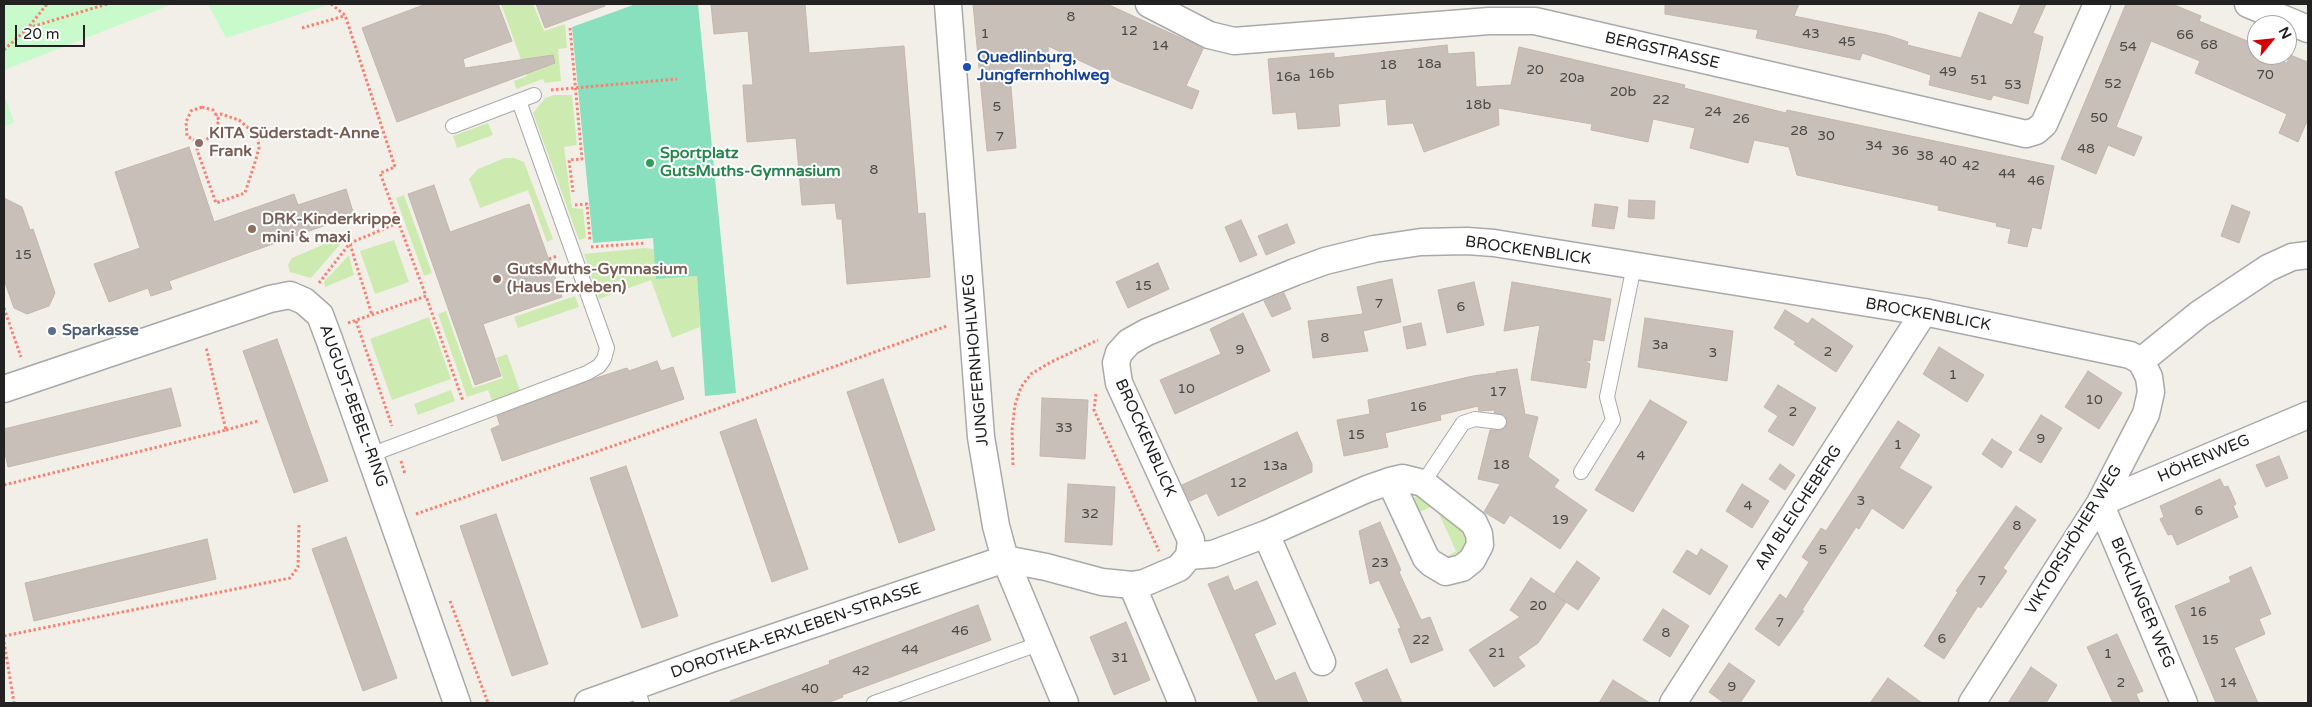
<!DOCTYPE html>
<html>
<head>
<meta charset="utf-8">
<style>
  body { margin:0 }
  #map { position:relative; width:2312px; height:707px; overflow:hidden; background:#f2efe9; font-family:"Varela Round",sans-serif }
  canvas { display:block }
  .frame { position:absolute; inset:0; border:5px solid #222; pointer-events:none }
  .north { position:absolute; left:2247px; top:15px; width:50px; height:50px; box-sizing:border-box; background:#fff; border:1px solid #a7a7a7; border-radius:50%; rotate:62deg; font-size:14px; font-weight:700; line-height:20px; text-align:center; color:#222 }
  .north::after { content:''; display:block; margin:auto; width:18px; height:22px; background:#d40000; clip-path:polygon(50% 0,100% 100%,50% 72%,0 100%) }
  .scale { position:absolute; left:15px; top:25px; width:70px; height:22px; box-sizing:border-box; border:2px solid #222; border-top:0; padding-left:6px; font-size:15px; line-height:18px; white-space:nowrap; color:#222; -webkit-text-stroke:4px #fff; paint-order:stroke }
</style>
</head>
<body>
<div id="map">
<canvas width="2312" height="707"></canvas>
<div class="frame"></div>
<div class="north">N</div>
<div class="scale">20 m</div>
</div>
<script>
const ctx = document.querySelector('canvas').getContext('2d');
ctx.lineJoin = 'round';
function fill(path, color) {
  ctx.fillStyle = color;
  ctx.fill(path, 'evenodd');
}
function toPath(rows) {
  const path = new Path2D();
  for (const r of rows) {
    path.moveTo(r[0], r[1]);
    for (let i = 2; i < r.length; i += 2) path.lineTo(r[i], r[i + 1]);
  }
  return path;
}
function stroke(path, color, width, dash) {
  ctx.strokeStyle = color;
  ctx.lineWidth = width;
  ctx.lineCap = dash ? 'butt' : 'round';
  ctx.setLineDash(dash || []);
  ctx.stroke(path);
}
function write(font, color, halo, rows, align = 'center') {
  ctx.font = font + ' "Varela Round",sans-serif';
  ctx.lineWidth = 4;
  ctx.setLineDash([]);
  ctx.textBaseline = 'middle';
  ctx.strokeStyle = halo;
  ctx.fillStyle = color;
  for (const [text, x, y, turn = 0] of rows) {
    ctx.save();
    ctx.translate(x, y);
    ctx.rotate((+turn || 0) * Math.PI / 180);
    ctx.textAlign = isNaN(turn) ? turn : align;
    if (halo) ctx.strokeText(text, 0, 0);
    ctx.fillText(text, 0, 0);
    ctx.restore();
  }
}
const grass = toPath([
  [501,4,533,4,544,31,565,24,567,48,558,49,561,81,545,83,543,79,516,89,514,81,527,76],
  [554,95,572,95,577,145,564,147,572,208,583,209,586,238,579,240,533,113,545,98],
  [488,123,493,135,457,148,453,136],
  [505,158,514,158,524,162,553,239,547,242,528,190,480,208,469,179,478,169],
  [404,195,432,273,424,276,396,198],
  [341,237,343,241,311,278,290,272,288,265,292,258],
  [394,240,409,282,375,294,360,251],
  [645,248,654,249,657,279,697,276,700,327,672,338,651,280,599,299,584,254],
  [349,255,354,275,325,287,324,282],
  [575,296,579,307,518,328,514,317],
  [446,311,473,388,503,378,496,358,507,354,520,391,492,401,488,390,467,397,438,314],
  [429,317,451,379,392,400,370,339],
  [451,390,455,401,418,415,414,404],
  [1420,492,1469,530,1464,555,1440,561,1456,551,1435,505,1415,514,1410,502]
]);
const park = toPath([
  [4,4,173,4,4,70],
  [208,4,331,4,226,38],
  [4,94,14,122,4,127,4,93]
]);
const pitch = toPath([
  [636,4,698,4,736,393,705,396,697,276,656,279,653,238,593,243,572,27]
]);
const building = toPath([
  [426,4,498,4,512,41,463,59,465,68,553,55,555,63,397,122,362,28,426,4],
  [536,4,605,4,605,6,545,28,536,4],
  [711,4,805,4,809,53,904,46,918,214,925,213,930,277,847,284,842,219,837,219,835,203,802,205,796,138,747,142,743,85,753,85,748,31,714,34,711,4],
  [973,4,1107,4,1192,43,1203,49,1186,86,1199,91,1192,109,1118,81,1100,70,1048,46,1050,71,1010,75,1016,148,987,151,973,4],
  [1665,4,1799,4,1794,16,1887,35,1908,42,1907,45,1961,58,1979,12,2012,25,2021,4,2046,4,2033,33,2043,37,2028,104,1993,95,1991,100,1929,85,1931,75,1862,53,1860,60,1756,38,1758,30,1665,14,1665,4],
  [2126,4,2172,4,2201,16,2199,21,2257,45,2257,55,2267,55,2287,63,2290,55,2308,62,2308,119,2298,142,2279,133,2287,114,2195,73,2200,61,2151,41,2116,127,2142,137,2134,156,2108,145,2096,174,2061,159,2126,4],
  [1447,45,1448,54,1474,52,1476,87,1511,85,1519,47,1685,85,1684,88,1786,113,1787,110,2054,166,2041,229,2032,227,2027,247,2008,243,2011,229,1996,226,1997,223,1938,210,1939,206,1797,175,1789,147,1754,140,1748,163,1690,148,1695,128,1653,119,1648,142,1591,130,1592,124,1498,108,1499,125,1424,152,1413,123,1388,125,1386,99,1338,104,1340,126,1298,129,1296,112,1273,114,1268,59,1334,53,1334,58,1447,45],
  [189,147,214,222,294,194,298,205,346,189,354,215,169,281,172,289,151,296,148,288,109,302,94,264,140,248,115,172,189,147],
  [434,185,450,232,529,204,562,297,483,324,501,376,475,385,408,194,434,185],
  [4,198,22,207,30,230,33,229,55,293,49,306,27,314,14,308,4,280,4,198],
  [1629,200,1655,201,1654,219,1628,217,1629,200],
  [1595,204,1618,207,1614,229,1592,226,1595,204],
  [2232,205,2250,212,2239,243,2221,236,2232,205],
  [1241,220,1257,255,1240,262,1225,227,1241,220],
  [1287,224,1295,243,1266,255,1258,236,1287,224],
  [1158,263,1169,289,1128,308,1116,282,1158,263],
  [1392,279,1401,322,1363,331,1368,351,1313,358,1308,321,1363,314,1357,287,1392,279],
  [1474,282,1484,325,1447,333,1438,290,1474,282],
  [1512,282,1611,299,1604,341,1593,339,1590,361,1584,360,1590,364,1586,388,1531,380,1540,325,1504,331,1512,282],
  [1284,293,1291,309,1272,317,1264,301,1284,293],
  [1785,310,1808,324,1812,318,1853,346,1836,372,1794,344,1796,342,1774,328,1785,310],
  [1243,313,1270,371,1175,414,1160,380,1221,354,1210,329,1243,313],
  [1645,318,1733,331,1727,381,1638,367,1645,318],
  [1421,323,1426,345,1407,349,1403,327,1421,323],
  [277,339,328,481,294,493,243,351,277,339],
  [1939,347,1984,375,1967,402,1923,374,1939,347],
  [657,361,661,371,673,367,684,399,502,461,491,429,500,425,497,416,596,378,627,368,629,371,657,361],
  [1517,369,1525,414,1538,417,1528,457,1559,480,1554,487,1587,510,1560,549,1510,515,1504,524,1484,512,1500,484,1478,479,1490,430,1502,430,1508,423,1505,415,1494,413,1495,410,1479,411,1478,406,1440,415,1441,420,1385,433,1388,447,1344,456,1337,420,1370,414,1368,400,1473,376,1495,373,1496,377,1496,372,1517,369],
  [2088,371,2122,393,2099,429,2065,407,2088,371],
  [883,379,935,530,899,543,847,392,883,379],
  [1778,385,1816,408,1793,446,1768,431,1778,416,1764,407,1778,385],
  [171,388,181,426,8,467,4,449,4,429,171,388],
  [1042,398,1088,400,1085,459,1040,456,1042,398],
  [1650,400,1687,422,1633,512,1595,490,1650,400],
  [2041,415,2062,428,2041,463,2019,450,2041,415],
  [756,419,808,569,772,582,720,432,756,419],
  [1898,421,1920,435,1899,468,1932,487,1903,529,1872,508,1859,529,1856,527,1802,610,1804,611,1779,646,1755,629,1780,594,1786,599,1809,562,1802,557,1821,528,1826,531,1898,421],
  [1297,432,1312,464,1312,472,1218,516,1207,493,1190,501,1182,485,1297,432],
  [1992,439,2012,452,2002,468,1982,454,1992,439],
  [2279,456,2288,478,2266,487,2256,465,2279,456],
  [1780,464,1795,475,1785,490,1769,479,1780,464],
  [626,466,678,616,642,628,590,478,626,466],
  [2220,479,2224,487,2228,486,2236,504,2233,506,2238,517,2177,545,2172,534,2168,535,2160,519,2164,517,2160,506,2220,479],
  [1068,484,1115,487,1112,545,1065,542,1068,484],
  [1742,484,1769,501,1752,528,1726,511,1742,484],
  [2016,506,2036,520,2003,568,2007,571,1981,608,1978,606,1944,659,1924,646,1958,592,1956,591,2016,506],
  [496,514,548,664,512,676,460,526,496,514],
  [1380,522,1401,570,1399,572,1421,620,1430,617,1443,650,1411,663,1398,629,1401,628,1379,580,1370,584,1359,531,1380,522],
  [346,537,397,678,363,691,312,549,346,537],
  [207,539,216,579,34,621,25,583,207,539],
  [1701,549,1728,566,1710,595,1673,572,1687,550,1697,556,1701,549],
  [1577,561,1600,578,1578,610,1554,594,1577,561],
  [2251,567,2271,614,2259,619,2265,634,2234,648,2258,703,2216,703,2175,606,2231,582,2229,577,2251,567],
  [1228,576,1234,591,1257,581,1276,624,1254,634,1275,681,1295,672,1308,703,1259,703,1208,584,1228,576],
  [1531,578,1566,602,1538,643,1518,657,1525,666,1494,687,1469,650,1520,617,1510,610,1531,578],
  [978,605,991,640,842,695,843,697,827,703,731,703,730,701,830,664,829,661,978,605],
  [1663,609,1689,626,1670,657,1643,640,1663,609],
  [1126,622,1150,680,1114,695,1090,637,1126,622],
  [2117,634,2143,691,2136,694,2140,703,2113,703,2087,647,2117,634],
  [1729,663,1755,681,1740,703,1724,703,1709,692,1729,663],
  [2031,667,2057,685,2046,703,2008,703,2031,667],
  [1387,669,1402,703,1364,703,1355,683,1387,669],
  [1888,678,1922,703,1870,703,1888,678],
  [1613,680,1650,703,1599,703,1613,680]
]);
const path = toPath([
  [331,4,345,15,395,167,380,173,426,296],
  [28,28,107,4],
  [302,28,344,16],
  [570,28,582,159,569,160,573,192],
  [4,50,28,28,47,4],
  [551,90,677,79],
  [202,107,213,110,219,120,213,136,199,143,187,136,186,122,191,111,202,107],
  [199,143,197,150,216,203,245,193,256,159,259,148,258,139,253,132,239,120,221,114,216,115],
  [575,205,587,204,590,241],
  [350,244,372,315],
  [591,247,646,243],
  [549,259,557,256],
  [319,283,350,243,398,223],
  [4,308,21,357],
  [356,321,392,426],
  [348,323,426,296,463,401],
  [1096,394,1094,410,1159,551],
  [226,430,258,421],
  [401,461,405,474],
  [1013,465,1012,430,1015,405,1021,387,1031,374,1051,362,1098,340],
  [4,485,226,430,206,347],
  [416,514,633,439,947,326],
  [450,601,488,703],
  [4,636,290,578,298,567,299,523],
  [4,642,14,703]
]);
const service = toPath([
  [453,126,534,95],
  [370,455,587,373,599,366,604,359,607,348,519,101],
  [1581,472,1613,420,1607,397,1634,266],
  [1423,483,1463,423,1475,419,1499,422],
  [636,686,642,703],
  [874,703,1041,643]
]);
const minor = toPath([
  [948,4,981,437,996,526,1005,559,1065,703],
  [1149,4,1209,35,1234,41,1489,21,1535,21,2026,134,2036,131,2044,124,2097,4],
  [2248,4,2308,29],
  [2141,361,2199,314,2268,268,2292,257,2308,255],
  [4,389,270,299,290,295,304,301,320,315,329,339,457,703],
  [1266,534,1322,662],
  [1189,556,1191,540,1119,383,1116,363,1119,353,1129,342,1147,332,1295,272,1325,261,1374,249,1421,242,1467,241,1494,243,1924,312,2130,355,2141,361,2149,377,2151,392,2146,414,2100,503,1972,703],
  [1132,585,1182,703],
  [588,703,713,658,1005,559,1046,567,1102,582,1132,585,1144,583,1179,568,1189,556,1213,554,1266,534,1367,489,1390,481,1403,478,1423,483,1474,523,1479,534,1480,545,1472,560,1462,568,1446,572,1431,563,1426,558,1390,481],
  [1673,703,1924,312],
  [2184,703,2100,503,2308,415]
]);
const markers = [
  [967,67,5,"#1a4fb4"],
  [199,143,5,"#8d6e63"],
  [650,163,5,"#2e9e5b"],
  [252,229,5,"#8d6e63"],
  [497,279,5,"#8d6e63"],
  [52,331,5,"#5c6f8a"]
];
const numberNames = [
  ["8",1071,17],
  ["12",1129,31],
  ["1",985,34],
  ["43",1811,34],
  ["66",2185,35],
  ["45",1847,42],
  ["68",2209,45],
  ["14",1160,46],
  ["54",2128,47],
  ["18a",1429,64],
  ["18",1388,65],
  ["20",1535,70],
  ["49",1948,72],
  ["16b",1321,74],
  ["70",2265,75],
  ["16a",1288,77],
  ["20a",1572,78],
  ["51",1979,80],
  ["52",2113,84],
  ["53",2013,85],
  ["20b",1623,92],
  ["22",1661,100],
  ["18b",1478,105],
  ["5",997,107],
  ["24",1713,112],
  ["50",2099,118],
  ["26",1741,119],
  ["28",1799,131],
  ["30",1826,136],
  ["7",1000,137],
  ["34",1874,146],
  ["48",2086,149],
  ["36",1900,151],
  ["38",1925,156],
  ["40",1948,161],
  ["42",1971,166],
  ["8",874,170],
  ["44",2007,174],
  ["46",2036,181],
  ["15",23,255],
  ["15",1143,286],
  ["7",1379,304],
  ["6",1461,307],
  ["8",1325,338],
  ["3a",1660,345],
  ["9",1240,350],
  ["2",1828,352],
  ["3",1713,353],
  ["1",1953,375],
  ["10",1186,389],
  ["17",1498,392],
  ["10",2094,400],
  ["16",1418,407],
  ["2",1793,412],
  ["33",1064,428],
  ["15",1356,435],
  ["9",2041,439],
  ["1",1898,445],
  ["4",1641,456],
  ["18",1501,465],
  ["13a",1275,466],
  ["12",1238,483],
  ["3",1861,501],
  ["4",1748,506],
  ["6",2199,511],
  ["32",1090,514],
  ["19",1560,520],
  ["8",2017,526],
  ["5",1823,550],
  ["23",1380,563],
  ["7",1982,581],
  ["20",1538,606],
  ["16",2198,612],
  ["7",1780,623],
  ["46",960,631],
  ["8",1666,633],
  ["6",1942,639],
  ["22",1421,640],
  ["15",2210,640],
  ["44",910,650],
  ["21",1497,653],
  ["1",2108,654],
  ["31",1120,658],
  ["42",861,671],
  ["2",2121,683],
  ["14",2228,683],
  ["9",1732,687],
  ["40",810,689]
];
const streetNames = [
  ["BERGSTRASSE",1662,51,13],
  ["BROCKENBLICK",1528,251,8],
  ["BROCKENBLICK",1928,315,10],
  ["JUNGFERNHOHLWEG",976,360,-95],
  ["AUGUST-BEBEL-RING",353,406,70],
  ["BROCKENBLICK",1145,438,66],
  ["HÖHENWEG",2204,459,-23],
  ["AM BLEICHEBERG",1799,508,-57],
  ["VIKTORSHÖHER WEG",2074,540,-59],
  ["BICKLINGER WEG",2142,603,67],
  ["DOROTHEA-ERXLEBEN-STRASSE",796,631,-19]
];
const transitNames = [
  ["Quedlinburg,",977,58],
  ["Jungfernhohlweg",977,76]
];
const educationNames = [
  ["KITA Süderstadt-Anne",209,134],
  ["Frank",209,152],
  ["DRK-Kinderkrippe",262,220],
  ["mini & maxi",262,238],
  ["GutsMuths-Gymnasium",507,270],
  ["(Haus Erxleben)",507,288]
];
const leisureNames = [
  ["Sportplatz",660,154],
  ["GutsMuths-Gymnasium",660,172]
];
const serviceNames = [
  ["Sparkasse",62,331]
];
fill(grass, '#cdebb0');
fill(park, '#c8facc');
fill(pitch, '#88e0be');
fill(building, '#c7bfb8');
stroke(building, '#c4b6ab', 1);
stroke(service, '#a9a9a9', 16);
stroke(minor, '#a9a9a9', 29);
stroke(path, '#fa8072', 3, [2.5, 2.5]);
stroke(service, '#fff', 14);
stroke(minor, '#fff', 26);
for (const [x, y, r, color] of markers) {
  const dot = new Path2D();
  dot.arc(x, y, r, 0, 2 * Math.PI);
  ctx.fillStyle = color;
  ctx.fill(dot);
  stroke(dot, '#fff', 2);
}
write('14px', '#4b4948', null, numberNames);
write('16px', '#222', '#fff', streetNames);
write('bold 16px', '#164399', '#fff', transitNames, 'left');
write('bold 16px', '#785e54', '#fff', educationNames, 'left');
write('bold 16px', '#27864d', '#fff', leisureNames, 'left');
write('bold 16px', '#4e5e75', '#fff', serviceNames, 'left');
</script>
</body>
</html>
